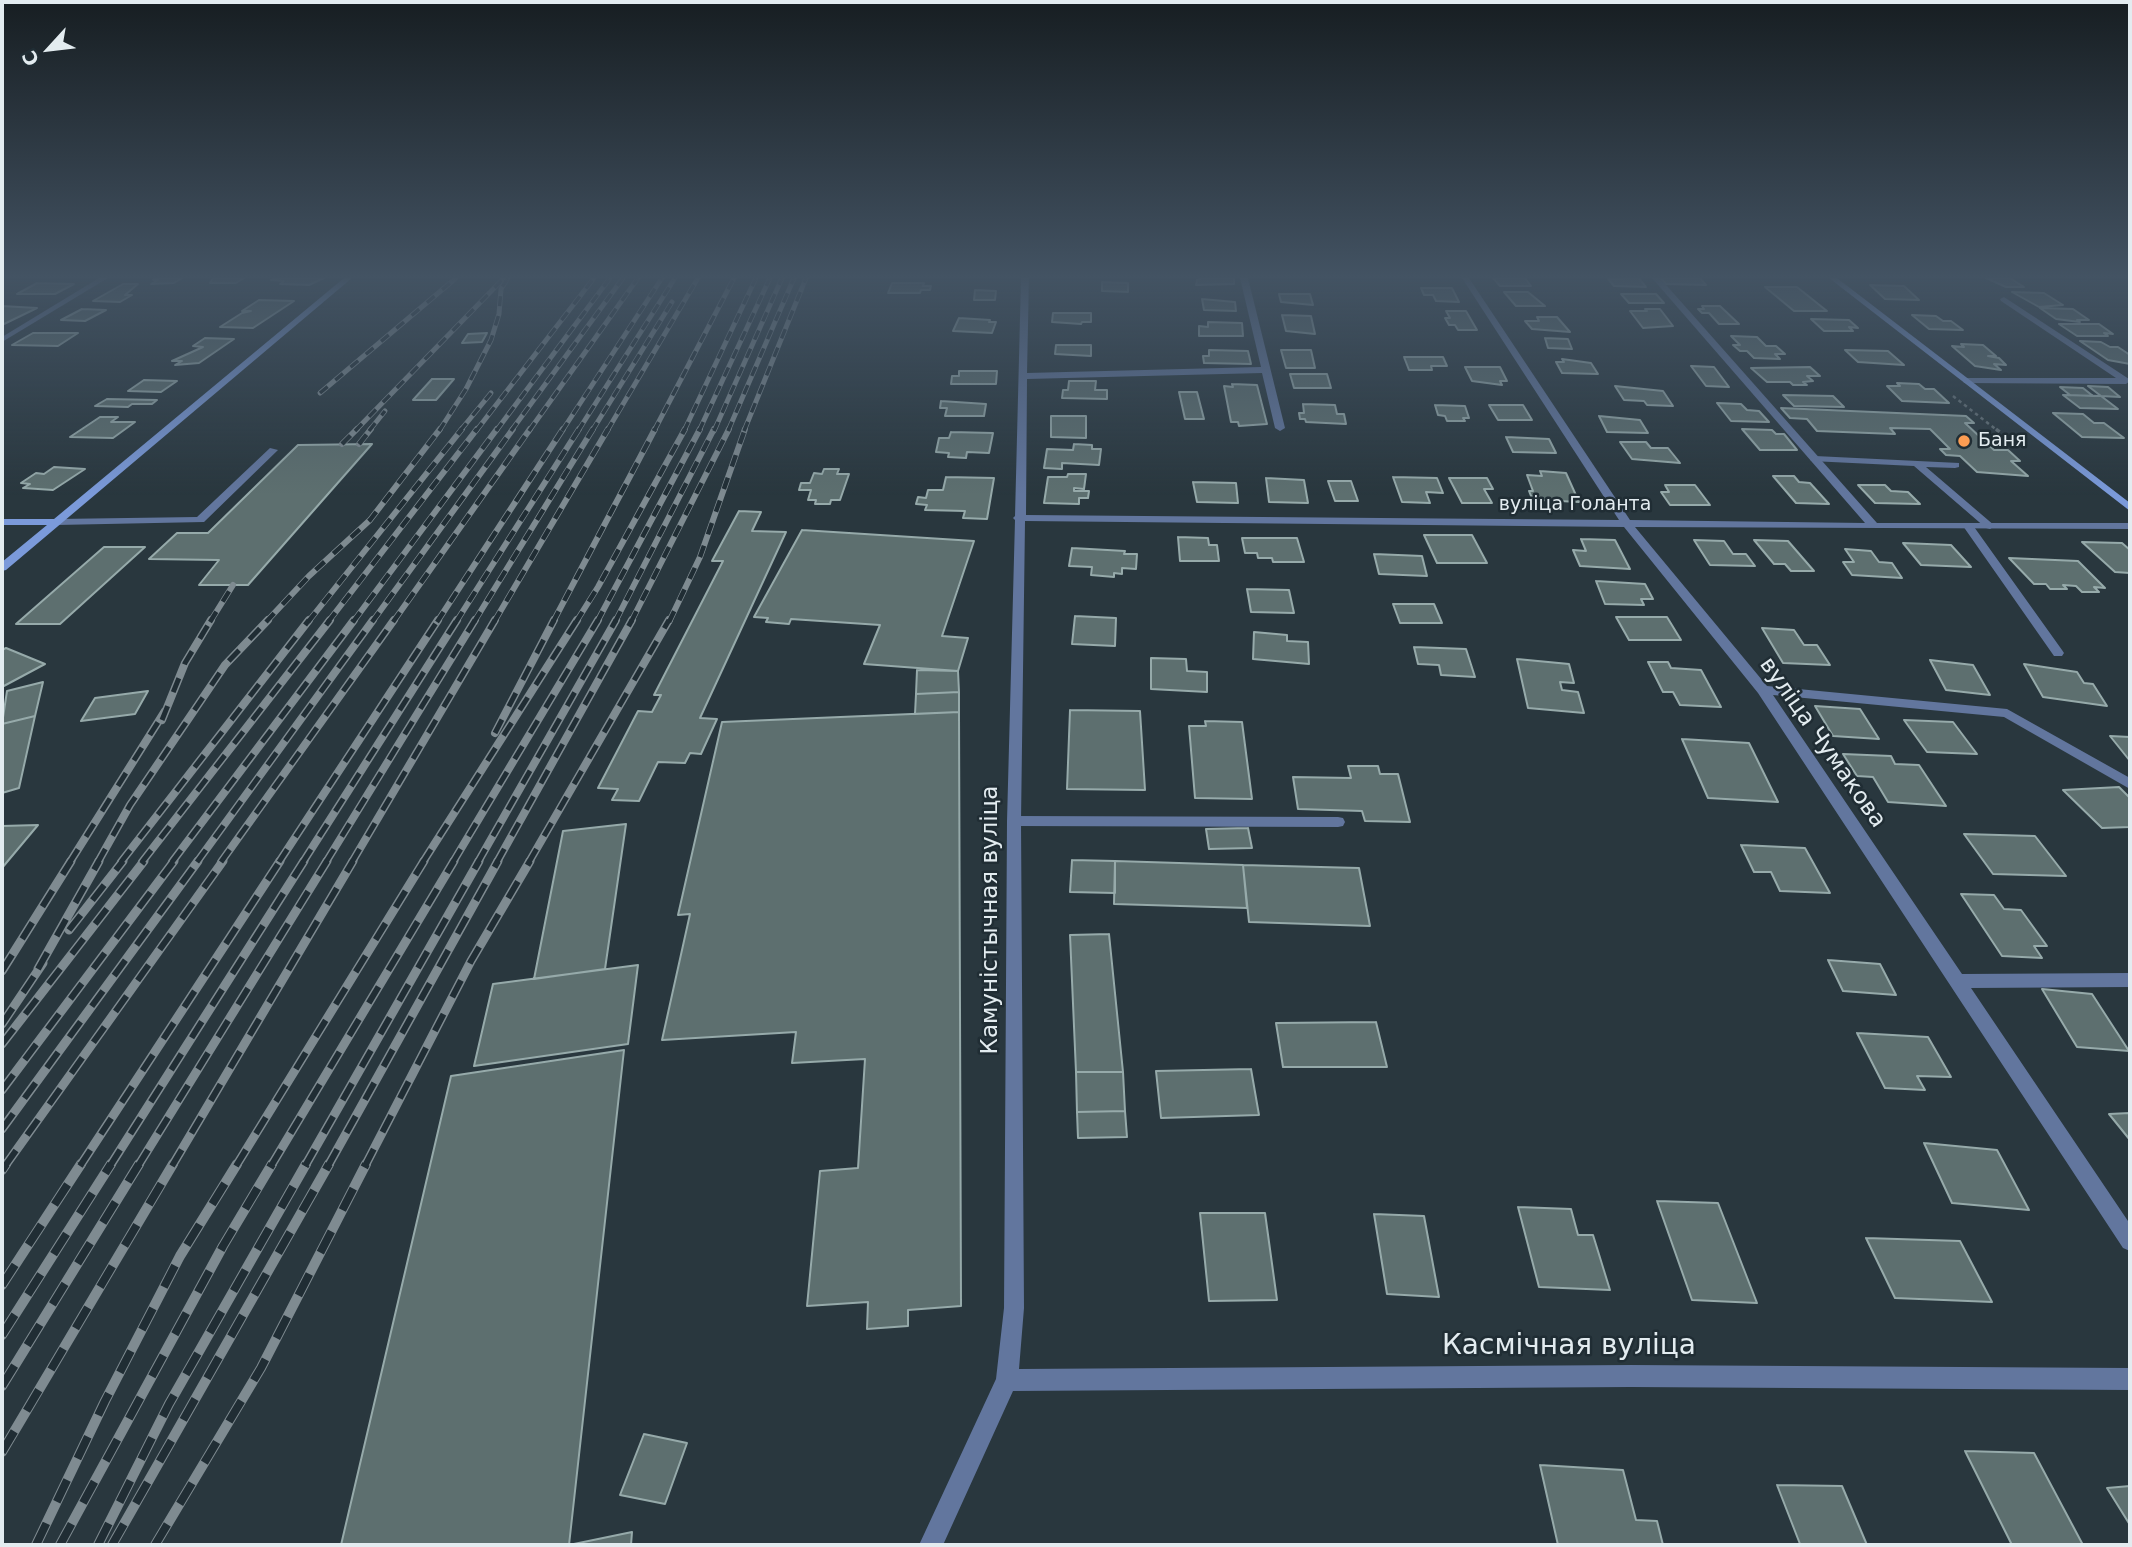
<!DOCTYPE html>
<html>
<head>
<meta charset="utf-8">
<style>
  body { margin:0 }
  #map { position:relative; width:2132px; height:1547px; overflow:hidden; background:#29373e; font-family:"DejaVu Sans",sans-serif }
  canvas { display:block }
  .frame { position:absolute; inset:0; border:4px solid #e3ecf0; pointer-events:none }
  .north { position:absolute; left:14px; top:14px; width:70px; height:70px; -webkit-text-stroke:5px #202d34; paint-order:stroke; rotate:243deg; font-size:19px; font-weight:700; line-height:28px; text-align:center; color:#e3ecf0 }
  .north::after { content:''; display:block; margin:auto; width:24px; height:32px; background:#e3ecf0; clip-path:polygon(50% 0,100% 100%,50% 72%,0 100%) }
</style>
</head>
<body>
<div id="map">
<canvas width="2132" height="1547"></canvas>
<div class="frame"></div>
<div class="north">С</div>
</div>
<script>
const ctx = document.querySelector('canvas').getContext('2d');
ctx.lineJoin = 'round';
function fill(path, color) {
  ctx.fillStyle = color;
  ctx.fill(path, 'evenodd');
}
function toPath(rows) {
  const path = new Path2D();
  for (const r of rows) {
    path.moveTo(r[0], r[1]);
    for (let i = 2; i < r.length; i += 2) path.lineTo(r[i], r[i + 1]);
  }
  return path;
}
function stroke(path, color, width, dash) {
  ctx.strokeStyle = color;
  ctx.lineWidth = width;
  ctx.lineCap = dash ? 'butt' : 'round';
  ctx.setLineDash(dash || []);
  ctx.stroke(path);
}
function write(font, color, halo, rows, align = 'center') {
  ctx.font = font + ' "DejaVu Sans",sans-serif';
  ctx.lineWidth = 5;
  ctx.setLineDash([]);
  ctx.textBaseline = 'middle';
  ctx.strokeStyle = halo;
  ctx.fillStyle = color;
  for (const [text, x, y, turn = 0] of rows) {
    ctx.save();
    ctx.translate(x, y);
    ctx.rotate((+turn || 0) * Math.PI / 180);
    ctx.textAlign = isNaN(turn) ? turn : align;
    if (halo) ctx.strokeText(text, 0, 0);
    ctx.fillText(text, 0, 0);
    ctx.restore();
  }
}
const building = toPath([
  [155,278,182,278,174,283,151,284,158,280,153,280,155,278],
  [213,278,244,278,236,283,210,283,213,278],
  [274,278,324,278,309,285,280,284,284,281,271,280,274,278],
  [1202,278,1234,278,1234,284,1196,285,1197,280,1202,278],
  [1493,278,1525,278,1531,286,1500,286,1493,278],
  [1639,278,1646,287,1614,286,1608,279,1639,278],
  [1661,278,1700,278,1706,285,1666,284,1661,278],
  [1986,278,2010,278,2024,287,2006,287,1986,278],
  [1102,282,1128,283,1128,292,1102,291,1102,282],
  [37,283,74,284,55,294,17,294,37,283],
  [892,283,924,283,923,286,931,286,930,290,921,290,920,293,888,293,892,283],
  [123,284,138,284,125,295,132,295,120,302,93,301,123,284],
  [1870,285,1904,286,1919,300,1885,299,1870,285],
  [1765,287,1797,287,1827,311,1794,311,1765,287],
  [1421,288,1452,288,1459,302,1436,301,1433,295,1424,295,1421,288],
  [975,290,996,291,995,300,974,300,975,290],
  [1504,292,1528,292,1545,306,1516,306,1504,292],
  [2012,292,2044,293,2063,305,2039,307,2012,292],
  [1279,294,1310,294,1313,305,1281,302,1279,294],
  [1621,294,1656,294,1664,303,1629,303,1621,294],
  [1202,299,1235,302,1236,311,1204,310,1202,299],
  [259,300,294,301,253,328,220,327,242,313,251,311,242,311,259,300],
  [2,306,37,308,2,325,2,306],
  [1702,306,1720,306,1739,324,1719,324,1709,313,1702,313,1698,309,1704,309,1702,306],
  [2040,308,2073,309,2089,320,2077,320,2080,322,2056,319,2040,308],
  [82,309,106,310,85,321,61,320,82,309],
  [1645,309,1660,309,1673,326,1643,328,1630,311,1647,311,1645,309],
  [1446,311,1466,311,1477,330,1458,330,1455,325,1449,325,1445,318,1450,318,1446,311],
  [1053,313,1091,313,1091,322,1082,322,1081,324,1052,322,1053,313],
  [1282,315,1311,316,1315,334,1286,331,1282,315],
  [1912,315,1936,316,1943,321,1951,321,1963,330,1929,329,1912,315],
  [1537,317,1557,317,1570,332,1532,329,1525,321,1539,321,1537,317],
  [959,318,990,320,989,322,996,322,992,333,953,331,959,318],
  [1811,319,1849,320,1858,328,1849,327,1853,331,1824,331,1811,319],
  [1208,322,1242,323,1243,336,1199,336,1199,326,1208,327,1208,322],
  [2059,324,2099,324,2113,334,2104,333,2108,336,2077,336,2059,324],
  [33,333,78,333,58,346,12,345,33,333],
  [487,333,482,342,462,343,468,334,487,333],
  [1731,336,1757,337,1766,346,1776,346,1785,354,1775,354,1780,359,1754,358,1747,351,1740,351,1733,345,1740,345,1731,336],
  [205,338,234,339,199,363,175,365,182,361,172,361,203,347,193,346,205,338],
  [1545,338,1568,339,1572,349,1548,348,1545,338],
  [2080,341,2101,342,2110,347,2118,347,2130,355,2130,364,2108,360,2080,341],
  [1961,344,1983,345,1996,356,1988,356,1999,358,2006,365,1994,364,2001,370,1975,366,1952,346,1964,347,1961,344],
  [1056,345,1091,345,1091,356,1055,354,1056,345],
  [1209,350,1248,351,1251,364,1204,363,1203,356,1209,356,1209,350],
  [1281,350,1311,350,1315,368,1286,368,1281,350],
  [1845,350,1888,351,1904,365,1858,362,1845,350],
  [1404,357,1443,357,1447,366,1431,366,1432,370,1409,370,1404,357],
  [1562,359,1591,363,1598,374,1562,373,1556,362,1564,362,1562,359],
  [1691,366,1714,367,1729,387,1706,386,1691,366],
  [1465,367,1500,367,1507,381,1500,381,1502,385,1472,381,1465,367],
  [1810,367,1820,376,1807,376,1813,381,1803,382,1807,385,1793,385,1790,382,1767,382,1751,368,1810,367],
  [959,371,997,371,996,384,951,384,952,376,959,376,959,371],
  [1290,374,1327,374,1331,388,1294,388,1290,374],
  [432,379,454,379,436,400,413,400,432,379],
  [144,380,177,381,161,392,128,391,144,380],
  [1069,381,1096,381,1095,390,1107,390,1107,399,1062,398,1063,390,1068,390,1069,381],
  [1897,383,1919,384,1925,389,1934,389,1949,403,1902,401,1887,386,1900,386,1897,383],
  [1232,384,1257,385,1267,424,1239,426,1238,422,1231,422,1224,386,1233,387,1232,384],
  [1615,386,1663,391,1673,406,1647,405,1644,401,1624,400,1615,386],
  [2088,386,2108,387,2120,397,2101,396,2088,386],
  [2060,387,2083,388,2093,396,2070,395,2060,387],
  [1179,392,1197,392,1204,419,1185,419,1179,392],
  [1783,395,1833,396,1844,407,1794,406,1783,395],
  [2063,395,2101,396,2118,409,2080,408,2063,395],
  [107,399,157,400,152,404,132,404,128,407,95,406,107,399],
  [941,401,986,404,984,416,945,416,947,408,940,408,941,401],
  [1717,403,1741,404,1747,410,1759,411,1769,422,1731,421,1717,403],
  [1303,404,1335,405,1337,414,1344,414,1346,424,1306,422,1305,419,1300,419,1299,413,1304,413,1303,404],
  [1435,405,1465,406,1469,418,1463,418,1465,421,1447,421,1445,416,1438,415,1435,405],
  [1489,405,1523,405,1532,420,1498,420,1489,405],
  [1781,408,1966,416,1974,423,1965,423,1994,450,2008,450,2020,461,2011,461,2028,476,1977,472,1960,456,1946,455,1940,449,1950,449,1930,429,1890,428,1895,434,1817,431,1807,419,1790,418,1781,408],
  [2053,413,2083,414,2094,423,2104,423,2124,438,2082,437,2053,413],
  [1051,416,1086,416,1086,438,1051,437,1051,416],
  [1599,416,1640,420,1648,433,1607,432,1599,416],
  [100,417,118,417,111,422,135,422,113,438,70,437,100,417],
  [1742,429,1772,430,1776,434,1784,434,1797,450,1760,450,1742,429],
  [951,432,993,433,989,453,967,452,966,458,948,457,949,453,936,452,939,438,949,438,951,432],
  [1506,437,1549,439,1556,453,1513,452,1506,437],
  [1620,442,1646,442,1651,448,1668,448,1680,463,1632,459,1620,442],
  [372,444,248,585,199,585,219,560,149,559,177,533,208,533,298,445,372,444],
  [1074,444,1092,445,1092,449,1101,449,1099,465,1062,463,1062,469,1044,468,1047,449,1073,450,1074,444],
  [54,467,85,469,53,490,23,488,30,484,21,483,36,473,44,474,54,467],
  [824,469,839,469,837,474,849,474,840,500,831,500,830,504,815,504,816,500,808,500,811,490,799,490,801,483,810,483,814,473,822,474,824,469],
  [1540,471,1566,473,1579,502,1540,500,1539,497,1531,496,1529,491,1533,491,1527,475,1542,476,1540,471],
  [1068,474,1086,474,1084,489,1074,488,1074,491,1089,491,1088,498,1079,498,1079,504,1044,503,1048,477,1067,477,1068,474],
  [1773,476,1794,476,1799,482,1810,483,1829,504,1796,503,1773,476],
  [946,477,994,478,987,519,963,518,965,511,925,510,927,505,916,504,918,497,926,498,928,490,943,490,946,477],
  [1393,477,1437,478,1443,493,1426,492,1430,503,1402,502,1393,477],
  [1266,478,1304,480,1308,503,1269,502,1266,478],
  [1449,478,1487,478,1493,489,1484,489,1492,503,1462,503,1449,478],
  [1328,481,1351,481,1358,501,1335,501,1328,481],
  [1193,482,1236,483,1238,503,1197,502,1193,482],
  [1665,485,1695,485,1710,505,1670,505,1661,492,1669,492,1665,485],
  [1858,485,1885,485,1891,491,1908,492,1920,504,1875,503,1858,485],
  [739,511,761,512,752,531,786,532,700,718,717,719,701,754,690,753,685,763,658,762,639,801,612,800,618,789,598,788,638,711,652,712,661,695,654,695,723,561,712,561,739,511],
  [802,530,974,541,942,636,968,638,958,671,864,664,880,625,791,619,789,624,766,622,768,618,754,617,802,530],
  [1424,535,1472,535,1487,563,1437,563,1424,535],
  [1178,537,1208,538,1209,545,1217,545,1219,561,1180,561,1178,537],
  [1242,538,1297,538,1304,562,1273,562,1272,558,1258,558,1257,553,1245,553,1242,538],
  [1581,539,1615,540,1630,569,1580,566,1573,550,1586,551,1581,539],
  [1694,540,1724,541,1733,554,1746,554,1755,566,1710,565,1694,540],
  [1754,540,1788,541,1814,571,1791,571,1785,564,1774,564,1754,540],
  [2082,542,2122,543,2130,550,2130,573,2115,572,2082,542],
  [1903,543,1951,545,1971,567,1921,565,1903,543],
  [104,547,145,547,60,624,16,624,104,547],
  [1072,548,1125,551,1124,554,1137,554,1136,569,1122,568,1122,574,1114,573,1114,577,1091,575,1092,567,1069,566,1072,548],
  [1845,549,1871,551,1879,562,1892,563,1902,578,1852,575,1843,562,1854,562,1845,549],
  [1374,554,1422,556,1427,576,1379,574,1374,554],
  [2009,558,2078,561,2105,588,2094,587,2099,592,2082,592,2076,586,2063,585,2067,589,2050,589,2046,584,2034,584,2009,558],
  [1596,581,1645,584,1653,599,1641,599,1644,605,1605,604,1596,581],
  [1247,589,1289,590,1294,613,1251,612,1247,589],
  [1393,604,1434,604,1442,623,1400,623,1393,604],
  [1075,616,1116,618,1115,646,1072,644,1075,616],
  [1616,617,1667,617,1681,640,1629,640,1616,617],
  [1762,628,1794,630,1804,645,1817,645,1830,665,1783,663,1762,628],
  [1254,632,1287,635,1287,641,1308,642,1309,664,1253,659,1254,632],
  [1414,647,1466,649,1475,677,1441,675,1439,665,1418,664,1414,647],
  [6,648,45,664,2,687,2,650,6,648],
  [1151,658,1186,659,1187,671,1207,672,1207,692,1151,689,1151,658],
  [1517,659,1569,664,1574,683,1560,682,1562,690,1578,692,1584,713,1528,708,1517,659],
  [1930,660,1973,665,1990,695,1946,690,1930,660],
  [1648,662,1668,662,1671,668,1701,670,1721,707,1680,705,1673,692,1663,692,1648,662],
  [2024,664,2077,672,2084,683,2093,684,2107,706,2043,697,2024,664],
  [917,670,958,671,959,692,916,694,917,670],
  [43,682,35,716,2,724,7,691,43,682],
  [148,691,135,714,81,721,95,698,148,691],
  [959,692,959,712,915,714,916,694,959,692],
  [1815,706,1860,709,1879,739,1833,736,1815,706],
  [1070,710,1140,711,1145,790,1067,789,1070,710],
  [959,712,961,1306,908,1310,908,1326,867,1329,868,1302,807,1306,820,1171,858,1168,865,1059,792,1063,796,1032,662,1040,690,914,678,915,722,722,959,712],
  [35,716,19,788,2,793,2,724,35,716],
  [1904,720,1953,722,1977,754,1927,752,1904,720],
  [1205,721,1242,722,1252,799,1195,798,1189,726,1206,726,1205,721],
  [2110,736,2130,737,2130,761,2110,736],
  [1682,739,1749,743,1778,802,1708,798,1682,739],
  [1843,754,1891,756,1895,764,1919,765,1946,806,1888,802,1873,777,1857,776,1843,754],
  [1348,766,1378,766,1380,774,1398,774,1410,822,1365,821,1362,811,1298,809,1293,777,1351,778,1348,766],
  [2119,787,2130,798,2130,827,2102,828,2063,790,2119,787],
  [626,824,605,969,534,979,563,831,626,824],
  [38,825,2,868,2,826,38,825],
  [1248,828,1252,848,1209,849,1206,829,1248,828],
  [1964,834,2035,836,2066,876,1993,874,1964,834],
  [1741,845,1805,848,1830,893,1780,891,1771,872,1754,872,1741,845],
  [1072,860,1115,861,1115,893,1070,892,1072,860],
  [1115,861,1243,865,1247,908,1114,904,1115,861],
  [1243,865,1359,868,1370,926,1249,922,1243,865],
  [1961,894,1994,895,2004,909,2021,910,2047,946,2034,946,2042,958,2002,956,1961,894],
  [1109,934,1123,1072,1076,1072,1070,935,1109,934],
  [1828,960,1880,964,1896,995,1843,991,1828,960],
  [638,965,628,1044,474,1066,493,984,638,965],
  [2042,989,2092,994,2129,1051,2077,1047,2042,989],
  [1376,1022,1387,1067,1283,1067,1276,1023,1376,1022],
  [1857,1033,1928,1037,1951,1077,1917,1076,1925,1090,1885,1088,1857,1033],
  [624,1050,569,1545,632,1532,631,1545,341,1545,451,1076,624,1050],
  [1251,1069,1259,1115,1161,1118,1156,1071,1251,1069],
  [1076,1072,1123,1072,1125,1111,1077,1112,1076,1072],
  [1125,1111,1127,1137,1078,1138,1077,1112,1125,1111],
  [2130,1113,2130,1140,2109,1114,2130,1113],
  [1924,1143,1997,1150,2029,1210,1952,1203,1924,1143],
  [1657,1201,1718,1203,1757,1303,1692,1300,1657,1201],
  [1518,1207,1571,1209,1578,1235,1593,1235,1610,1290,1539,1287,1518,1207],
  [1200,1213,1265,1213,1277,1300,1209,1301,1200,1213],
  [1374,1214,1424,1216,1439,1297,1387,1294,1374,1214],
  [1866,1238,1960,1241,1992,1302,1895,1298,1866,1238],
  [644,1434,687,1443,665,1504,620,1495,644,1434],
  [1965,1451,2034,1453,2083,1545,2012,1545,1965,1451],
  [1540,1465,1623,1470,1636,1520,1657,1521,1663,1545,1558,1545,1540,1465],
  [1777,1485,1842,1486,1867,1545,1772,1545,1800,1544,1777,1485],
  [2130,1486,2130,1525,2107,1488,2130,1486]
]);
const pathFar1 = toPath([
  [1953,396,1998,431]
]);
const path = toPath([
  [1996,429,2015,444]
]);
const lane = toPath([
  [270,448,278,450,204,522,57,525,52,522,57,519,197,517,270,448],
  [1815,456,1959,463,1959,467,1955,468,1926,467,1995,526,1990,529,1986,528,1914,466,1811,461,1810,459,1815,456],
  [1968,523,1972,524,2062,650,2064,653,2062,656,2054,656,1963,526,1968,523],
  [1014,816,1338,817,1343,818,1345,822,1343,826,1338,827,1014,826,1009,825,1007,821,1009,817,1014,816]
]);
const street = toPath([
  [99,278,108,278,2,342,2,337,99,278],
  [1021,278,1029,278,1027,373,1261,367,1240,278,1248,278,1285,428,1280,431,1275,428,1262,373,1027,379,1026,515,1619,520,1462,278,1469,278,1630,520,1865,523,1652,278,1660,278,1877,523,2130,523,2130,529,1635,527,1767,686,2007,709,2130,778,2130,789,2004,717,1773,695,1962,974,2130,973,2130,987,1971,988,2130,1224,2130,1251,2123,1248,1758,693,1624,527,1025,521,1021,821,1024,1308,1019,1369,1631,1365,2130,1368,2130,1390,1631,1387,1013,1391,943,1545,919,1545,996,1379,1004,1308,1007,821,1015,520,1013,518,1015,516,1021,278],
  [2004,297,2129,379,2130,381,2126,384,1964,383,1963,381,1967,378,2116,378,2001,301,2000,299,2004,297]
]);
const secondary = toPath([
  [344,278,352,278,6,570,2,571,2,562,47,525,2,525,2,519,54,519,344,278],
  [1829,278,1837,278,2130,503,2130,511,1829,278]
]);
const railFar4 = toPath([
  [320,393,456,278],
  [355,431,504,278],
  [369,431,385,411],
  [439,431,466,389,491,340,499,314,501,289,508,278],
  [460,431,491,393],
  [476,431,594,278],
  [496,431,610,278],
  [511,431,623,278],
  [529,431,638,278],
  [562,431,662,278],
  [578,431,675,278],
  [592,431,672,302],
  [607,431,698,278],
  [654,431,734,278],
  [684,431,756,278],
  [699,431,770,278],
  [714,431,782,278],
  [728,431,794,278],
  [744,431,806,278]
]);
const railFar3 = toPath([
  [342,444,357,429],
  [359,444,371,429],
  [210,622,233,585],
  [266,622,309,576,370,520,440,429],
  [308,622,462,429],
  [328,622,477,429],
  [353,622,497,429],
  [372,622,513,429],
  [393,622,530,429],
  [437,622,563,429],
  [456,622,579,429],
  [474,622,593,429],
  [494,622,608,429],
  [553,622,655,429],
  [576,622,598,587,685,429],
  [597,622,700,429],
  [615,622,714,429],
  [631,622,729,429],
  [669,622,700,557,745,429]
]);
const railFar2 = toPath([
  [162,720,185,663,211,620],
  [495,733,554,620],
  [70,862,165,711],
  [98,862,130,805,225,665,268,620],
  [121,862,309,620],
  [142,862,330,620],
  [172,862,354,620],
  [197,862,373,620],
  [221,862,394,620],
  [279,862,438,620],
  [303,862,457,620],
  [326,862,475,620],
  [352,862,495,620],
  [423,862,577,620],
  [453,862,598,620],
  [478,862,616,620],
  [497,862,632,620],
  [529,862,669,620]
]);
const railFar1 = toPath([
  [69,930,123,861],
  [38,969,99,861],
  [2,971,71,861],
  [2,1024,43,963],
  [2,1044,144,861],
  [2,1090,174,861],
  [2,1129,198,861],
  [5,1166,223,861],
  [80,1166,280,861],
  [110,1166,304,861],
  [138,1166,327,861],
  [172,1166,353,861],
  [236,1166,424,861],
  [271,1166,454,861],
  [305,1166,479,861],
  [328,1166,498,861],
  [365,1166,471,961,530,861]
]);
const rail = toPath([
  [2,1170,6,1164],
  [2,1285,81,1164],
  [2,1335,111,1164],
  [2,1386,139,1164],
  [2,1452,173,1164],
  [36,1545,105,1401,180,1256,237,1164],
  [60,1545,223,1246,272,1164],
  [98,1545,169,1404,306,1164],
  [112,1545,329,1164],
  [155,1545,261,1368,366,1164]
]);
const markers = [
  [1964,441,7,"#fc9d53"]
];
const farPoinames = [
  ["Баня",1978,441]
];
const farStreetnames = [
  ["вуліца Голанта",1575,505]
];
const streetNames = [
  ["вуліца Чумакова",1822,743,55],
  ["Камуністычная вуліца",991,920,-90]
];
const nearStreetnames = [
  ["Касмічная вуліца",1569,1347]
];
fill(building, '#5d6f6f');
stroke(building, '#96aaaa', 2);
stroke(pathFar1, '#657278', 2.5, [3.5, 3.5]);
stroke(path, '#657278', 3.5, [4.5, 4.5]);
fill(lane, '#62769e');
fill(street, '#62769e');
fill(secondary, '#7b9ada');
stroke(railFar4, '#7f8b91', 5);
stroke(railFar3, '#7f8b91', 6);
stroke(railFar2, '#7f8b91', 8);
stroke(railFar1, '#7f8b91', 9);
stroke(rail, '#7f8b91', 10);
stroke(railFar4, '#202d34', 3.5, [10]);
stroke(railFar3, '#202d34', 4.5, [12]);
stroke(railFar2, '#202d34', 5, [15]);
stroke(railFar1, '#202d34', 6, [19]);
stroke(rail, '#202d34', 8, [24]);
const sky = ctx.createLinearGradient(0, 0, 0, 495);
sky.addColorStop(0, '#171e22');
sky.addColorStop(0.56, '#435363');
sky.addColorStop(1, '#43536300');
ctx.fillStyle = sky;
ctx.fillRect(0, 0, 2132, 495);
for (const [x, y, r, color] of markers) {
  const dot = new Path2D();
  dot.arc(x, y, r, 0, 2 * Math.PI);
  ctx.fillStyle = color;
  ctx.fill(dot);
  stroke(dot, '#202d34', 2.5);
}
write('19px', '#e3ecf0', '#202d34', farPoinames, 'left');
write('19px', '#e3ecf0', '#202d34', farStreetnames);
write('23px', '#e3ecf0', '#202d34', streetNames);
write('28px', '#e3ecf0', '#202d34', nearStreetnames);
</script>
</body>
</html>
